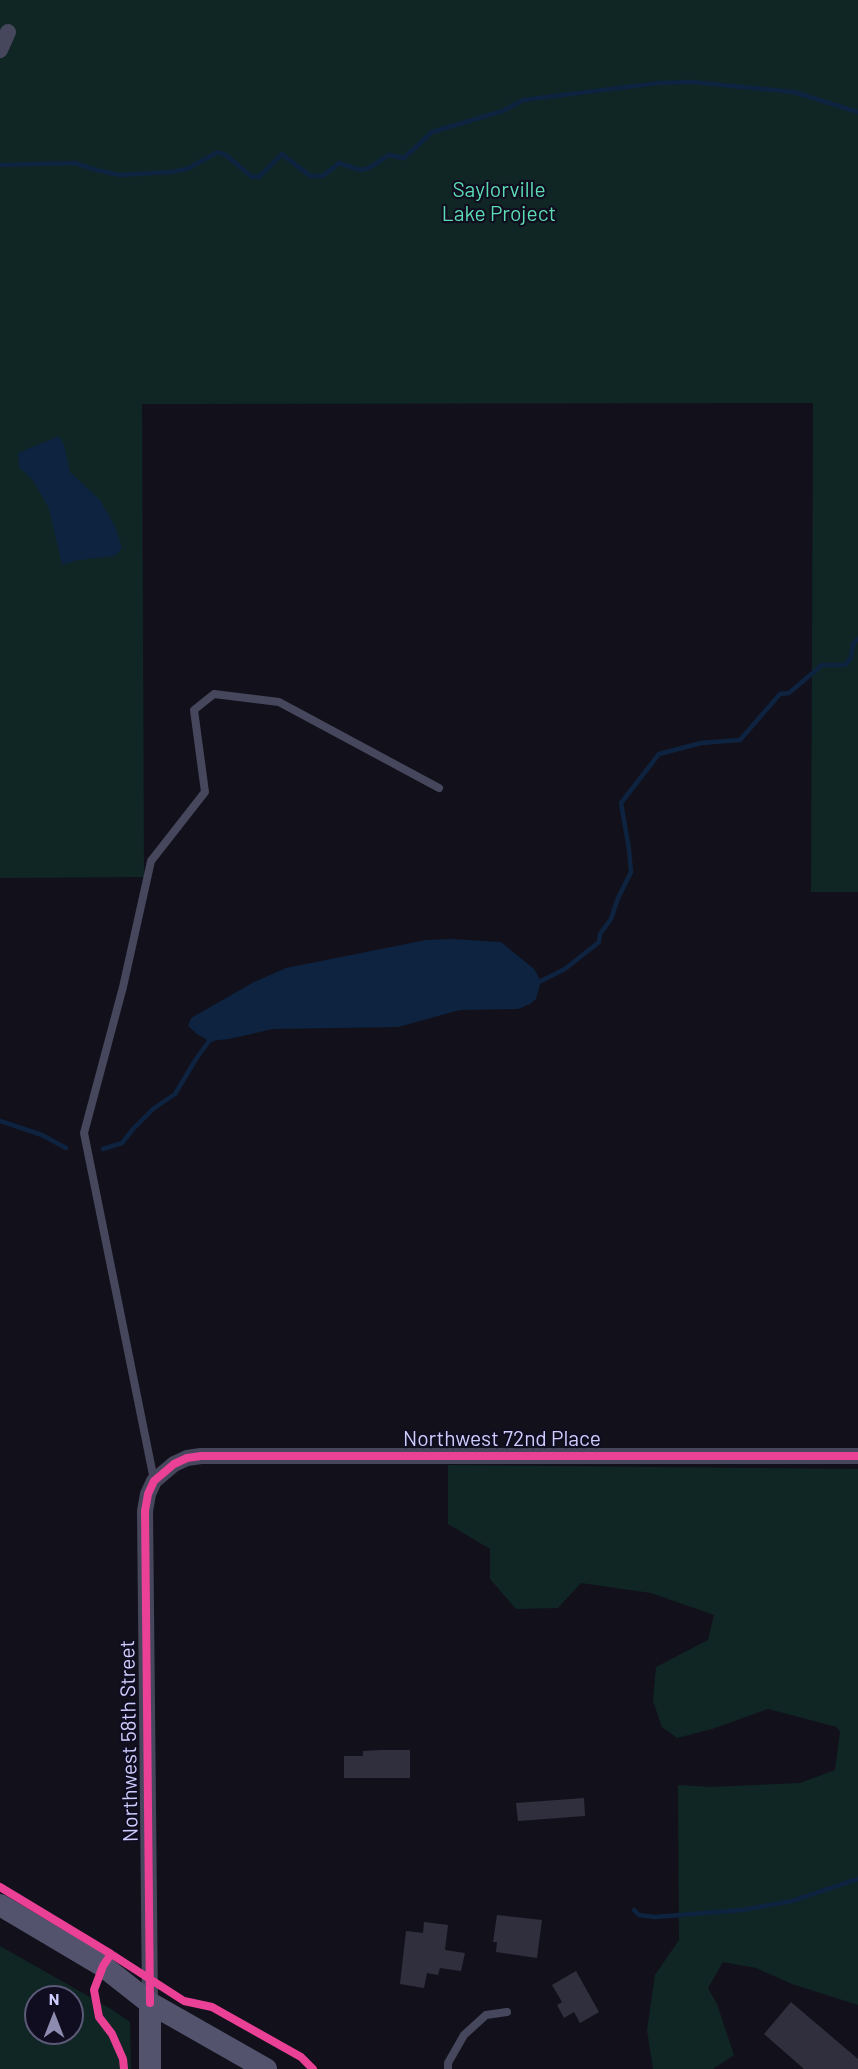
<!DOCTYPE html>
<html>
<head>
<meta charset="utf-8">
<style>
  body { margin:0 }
  #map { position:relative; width:858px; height:2069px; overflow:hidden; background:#12111b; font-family:Barlow,sans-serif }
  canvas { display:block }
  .north { position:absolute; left:24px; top:1985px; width:60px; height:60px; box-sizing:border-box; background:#0f0d1f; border:2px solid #5c5a78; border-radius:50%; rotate:0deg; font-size:16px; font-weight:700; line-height:24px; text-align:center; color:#cfcdfe }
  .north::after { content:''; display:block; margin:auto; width:21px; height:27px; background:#8d8baf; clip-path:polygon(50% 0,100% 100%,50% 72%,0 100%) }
</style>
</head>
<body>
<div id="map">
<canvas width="858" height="2069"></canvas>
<div class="north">N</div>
</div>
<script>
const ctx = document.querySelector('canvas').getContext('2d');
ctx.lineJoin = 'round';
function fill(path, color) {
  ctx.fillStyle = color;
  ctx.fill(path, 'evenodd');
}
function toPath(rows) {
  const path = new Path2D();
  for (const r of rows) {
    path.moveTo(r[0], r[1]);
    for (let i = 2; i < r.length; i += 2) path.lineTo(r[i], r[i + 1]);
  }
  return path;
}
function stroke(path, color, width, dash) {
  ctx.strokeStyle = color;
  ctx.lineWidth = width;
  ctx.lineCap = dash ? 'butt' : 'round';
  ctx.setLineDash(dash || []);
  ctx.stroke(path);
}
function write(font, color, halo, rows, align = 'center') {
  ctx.font = font + ' Barlow,sans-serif';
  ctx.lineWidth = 4.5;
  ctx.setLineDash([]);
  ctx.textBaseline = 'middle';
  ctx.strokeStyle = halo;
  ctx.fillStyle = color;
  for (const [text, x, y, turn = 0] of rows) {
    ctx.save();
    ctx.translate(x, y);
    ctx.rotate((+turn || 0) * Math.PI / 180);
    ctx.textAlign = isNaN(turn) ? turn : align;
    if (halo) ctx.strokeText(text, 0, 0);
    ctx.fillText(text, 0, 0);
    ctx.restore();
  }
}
const green = toPath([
  [0,0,858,0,858,892,811,892,813,403,142,404,144,877,0,878],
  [448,1465,858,1469,858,2005,792,1984,756,1968,723,1962,708,1988,717,2004,734,2055,713,2069,653,2069,647,2030,655,1975,679,1940,678,1785,711,1787,800,1783,835,1770,840,1732,837,1727,768,1709,712,1729,677,1738,662,1727,653,1701,656,1667,708,1640,714,1615,651,1593,581,1583,558,1608,516,1609,490,1579,490,1549,448,1524],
  [0,1946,111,2009,130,2022,131,2069,0,2069],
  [36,1997,72,1997,72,2033,36,2033]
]);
const water = toPath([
  [59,436,64,445,70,472,100,500,115,526,122,548,115,556,79,560,62,565,49,508,32,479,19,467,18,453],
  [452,939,501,942,534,969,541,981,536,999,530,1004,518,1009,460,1010,398,1027,273,1029,229,1039,209,1041,197,1034,188,1026,191,1018,254,982,286,968,426,940]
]);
const stream = toPath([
  [0,165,75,163,96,170,120,175,170,172,187,169,218,152,226,155,252,177,259,177,282,154,310,176,323,176,339,163,360,170,369,168,389,155,404,158,432,132,503,111,523,100,659,83,692,82,794,92,858,112],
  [536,981,541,981,565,969,599,942,600,934,611,919,618,898,631,872,629,849,621,803,659,754,701,743,740,740,780,694,789,693,822,665,845,665,851,658,853,644,858,639],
  [0,1121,42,1135,66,1148],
  [103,1149,122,1143,134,1128,153,1109,175,1094,196,1059,209,1041,214,1038],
  [634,1910,639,1915,655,1917,742,1910,792,1901,858,1879]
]);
const building = toPath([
  [381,1750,410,1750,410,1778,344,1778,344,1756,363,1756,363,1751],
  [584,1798,585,1816,518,1821,516,1803],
  [497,1915,542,1920,537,1958,496,1952,497,1942,493,1942],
  [424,1922,448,1925,445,1950,465,1953,461,1971,440,1968,438,1975,427,1973,424,1988,400,1984,406,1931,423,1933],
  [576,1971,599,2012,580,2023,574,2012,564,2018,557,2005,562,2002,552,1985],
  [791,2002,858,2059,858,2069,804,2069,764,2034]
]);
const service = toPath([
  [154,1480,84,1133,123,987,151,861,205,792,194,710,214,694,279,702,439,788],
  [448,2069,448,2063,464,2035,486,2015,507,2012]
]);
const minor = toPath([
  [0,50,8,32],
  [150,2003,145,1511,148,1494,154,1481,174,1464,187,1458,201,1456,858,1456]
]);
const secondary = toPath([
  [0,1905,103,1966,150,2003,266,2069],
  [150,2003,150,2069]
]);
const cycleway = toPath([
  [0,1887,111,1954,184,2001,212,2007,301,2057,313,2069],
  [111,1954,103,1966,94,1990,99,2017,112,2034,123,2059,124,2069],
  [150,2003,145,1511,148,1494,154,1481,174,1464,187,1458,201,1456,858,1456]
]);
const parkNames = [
  ["Saylorville",499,190],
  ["Lake Project",499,214]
];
const streetNames = [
  ["Northwest 72nd Place",502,1439],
  ["Northwest 58th Street",129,1741,-91]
];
fill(green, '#102625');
fill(water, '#0d233f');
stroke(stream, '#0d233f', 4.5);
fill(building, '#302f3e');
stroke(service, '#46475c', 8);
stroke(minor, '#46475c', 16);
stroke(secondary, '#53536e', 22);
stroke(cycleway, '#ea4096', 8);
write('21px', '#5cdbb3', '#0f0d1f', parkNames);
write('21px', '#cfcdfe', '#0f0d1f', streetNames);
</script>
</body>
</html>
